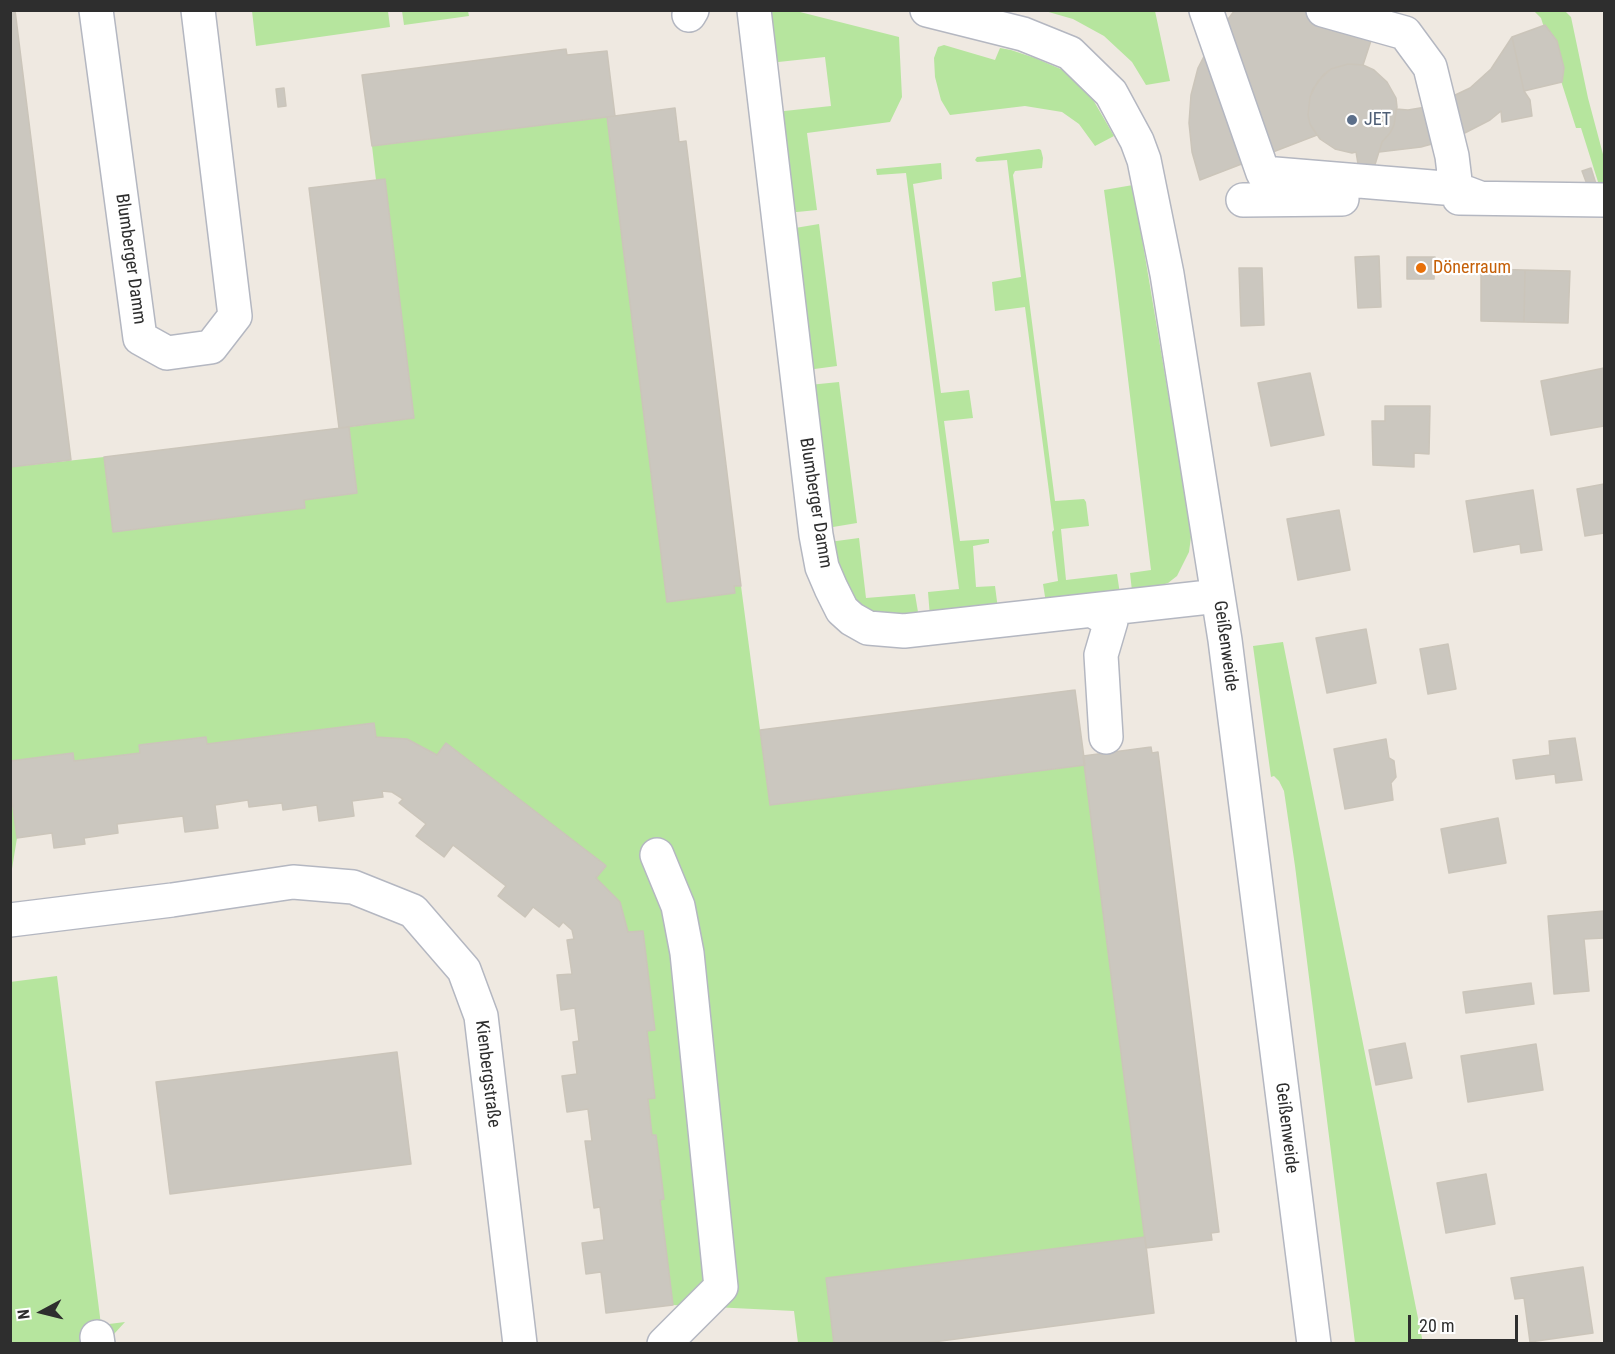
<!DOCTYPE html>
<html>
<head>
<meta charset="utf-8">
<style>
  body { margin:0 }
  #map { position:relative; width:1615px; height:1354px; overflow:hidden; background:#efe9e1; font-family:"Roboto Condensed",sans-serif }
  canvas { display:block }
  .frame { position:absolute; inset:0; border:12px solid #2e2e2e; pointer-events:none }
  .north { position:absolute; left:12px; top:1282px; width:60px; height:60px; -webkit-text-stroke:4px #fff; paint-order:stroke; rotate:263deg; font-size:16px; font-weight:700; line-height:24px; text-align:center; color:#2e2e2e }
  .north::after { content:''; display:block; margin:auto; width:21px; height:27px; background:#2e2e2e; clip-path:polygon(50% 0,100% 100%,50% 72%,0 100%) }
  .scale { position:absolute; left:1408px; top:1315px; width:110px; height:27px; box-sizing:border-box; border:3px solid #2e2e2e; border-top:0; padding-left:8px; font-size:18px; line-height:21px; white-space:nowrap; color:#2e2e2e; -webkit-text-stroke:4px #fff; paint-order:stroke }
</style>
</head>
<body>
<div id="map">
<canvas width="1615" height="1354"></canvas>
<div class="frame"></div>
<div class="north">N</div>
<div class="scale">20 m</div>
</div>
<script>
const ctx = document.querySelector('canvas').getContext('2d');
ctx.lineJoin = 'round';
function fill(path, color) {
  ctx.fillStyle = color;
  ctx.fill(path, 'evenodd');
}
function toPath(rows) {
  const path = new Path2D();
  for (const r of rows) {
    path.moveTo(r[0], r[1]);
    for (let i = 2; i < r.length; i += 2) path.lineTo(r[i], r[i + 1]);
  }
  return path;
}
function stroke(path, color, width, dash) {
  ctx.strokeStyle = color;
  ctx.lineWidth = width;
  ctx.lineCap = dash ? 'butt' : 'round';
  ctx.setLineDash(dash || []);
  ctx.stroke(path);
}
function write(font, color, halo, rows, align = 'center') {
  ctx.font = font + ' "Roboto Condensed",sans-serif';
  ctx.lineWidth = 4.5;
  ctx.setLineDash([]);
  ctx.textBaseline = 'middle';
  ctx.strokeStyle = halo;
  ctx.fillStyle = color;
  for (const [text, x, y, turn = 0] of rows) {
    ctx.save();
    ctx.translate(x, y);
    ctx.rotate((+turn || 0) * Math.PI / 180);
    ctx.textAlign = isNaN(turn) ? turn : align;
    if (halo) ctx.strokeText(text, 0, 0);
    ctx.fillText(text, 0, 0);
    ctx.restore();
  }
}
const green = toPath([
  [252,11,388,11,390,27,256,46],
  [402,11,468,11,469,16,404,25],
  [769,11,796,11,899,37,902,97,890,122,807,133,817,210,787,213,775,112,831,106,825,57,769,63],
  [1045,11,1155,11,1170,81,1146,85,1132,62,1104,36,1073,19],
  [1534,11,1565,11,1571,17,1588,98,1604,158,1604,183,1599,185,1581,128,1576,128,1541,18],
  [944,45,995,60,1000,48,1011,50,1035,58,1077,76,1088,91,1114,136,1095,146,1079,124,1062,112,1025,106,950,115,941,100,935,77,934,58,938,47],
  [607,117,667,601,734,593,734,586,741,586,770,805,1085,765,1145,1237,835,1343,798,1343,794,1311,673,1305,660,1200,663,1199,656,1135,652,1135,648,1099,655,1098,647,1031,655,1030,643,931,628,932,619,902,596,878,606,866,446,743,437,755,407,739,376,737,374,723,207,744,205,737,139,745,140,753,74,761,73,753,11,761,10,467,104,457,113,532,305,507,304,500,357,493,349,427,414,418,385,179,376,180,372,146],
  [1039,149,1041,150,1043,158,1042,168,1015,171,1013,175,1055,501,1084,499,1086,502,1089,526,1061,529,1066,580,1117,574,1120,594,1046,603,1043,584,1058,581,1052,532,1054,530,1025,307,995,311,992,282,1021,277,1007,160,977,162,975,160,977,157],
  [941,163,942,179,913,184,941,393,969,390,973,418,944,421,960,541,989,539,989,543,973,546,976,587,995,586,998,609,930,617,928,592,959,589,906,173,877,175,876,169],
  [1133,185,1187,506,1191,537,1189,552,1177,576,1168,583,1162,585,1132,591,1130,573,1151,570,1115,271,1104,190],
  [819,224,837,366,807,370,789,229],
  [839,382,857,523,827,528,809,385],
  [859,538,866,598,915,594,919,618,906,620,858,609,829,542],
  [1283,642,1323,844,1423,1343,1355,1343,1295,866,1284,791,1279,781,1274,776,1271,777,1253,646],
  [10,785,17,838,11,875,10,874],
  [57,976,101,1325,125,1322,114,1334,112,1343,11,1343,10,982]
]);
const building = toPath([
  [10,10,15,10,71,460,10,467,10,10],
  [1235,10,1381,10,1363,65,1348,64,1331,69,1324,74,1313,89,1310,97,1308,115,1310,124,1317,135,1200,180,1192,152,1189,123,1191,95,1198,68,1213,39,1235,10],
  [1545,25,1557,41,1564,68,1562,82,1524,91,1512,37,1545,25],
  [1512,37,1524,91,1530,100,1532,116,1502,122,1501,111,1490,120,1457,137,1421,147,1379,152,1382,142,1390,133,1394,125,1396,109,1408,110,1432,106,1470,88,1491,69,1512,37],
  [566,49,567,55,607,51,615,116,372,146,362,75,566,49],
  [1348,64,1363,65,1374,70,1387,82,1396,98,1397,107,1394,125,1390,133,1382,142,1373,171,1359,170,1356,152,1352,153,1335,149,1320,139,1310,124,1308,115,1310,97,1318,81,1331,69,1348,64],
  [284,88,286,106,278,107,276,89,284,88],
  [675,108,679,142,686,141,741,586,734,586,735,593,667,602,607,117,675,108],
  [1591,168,1596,184,1588,187,1582,171,1591,168],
  [385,179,414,418,339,428,309,188,385,179],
  [1379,256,1381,307,1358,308,1355,257,1379,256],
  [1407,257,1435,257,1434,279,1407,279,1407,257],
  [1239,268,1262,268,1264,325,1241,326,1239,268],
  [1481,269,1525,270,1524,322,1481,321,1481,269],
  [1525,270,1570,271,1568,323,1524,322,1525,270],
  [1604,368,1604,426,1551,435,1541,381,1604,368],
  [1310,373,1324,435,1271,446,1258,383,1310,373],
  [1385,406,1430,406,1429,454,1414,453,1414,467,1373,465,1372,421,1385,421,1385,406],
  [349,427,357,493,304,500,305,508,113,532,104,457,349,427],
  [1604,484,1604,533,1585,536,1577,489,1604,484],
  [1533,490,1542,550,1521,553,1520,544,1474,552,1466,501,1533,490],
  [1339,510,1350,570,1298,580,1287,519,1339,510],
  [1366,629,1376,683,1327,693,1316,638,1366,629],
  [1448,644,1456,689,1428,694,1420,649,1448,644],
  [1075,690,1085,765,770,805,760,730,1075,690],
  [374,723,376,737,407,739,437,755,446,743,604,864,606,866,596,878,620,902,628,932,643,931,655,1030,647,1031,655,1098,648,1099,652,1135,656,1135,664,1199,660,1200,673,1305,606,1313,601,1272,586,1274,582,1243,604,1240,600,1207,594,1208,585,1141,592,1141,588,1109,567,1112,562,1076,577,1074,573,1042,579,1041,575,1008,561,1010,557,975,572,974,567,940,574,939,572,930,563,922,559,927,533,907,525,917,498,896,506,886,453,845,444,857,416,836,426,824,399,803,403,799,392,792,382,791,383,797,352,801,354,816,319,821,317,805,283,810,282,803,249,807,248,800,215,805,218,828,185,832,183,816,117,824,118,833,84,838,85,844,54,848,52,833,17,838,10,785,10,761,73,753,74,761,140,753,139,745,206,737,207,744,374,723],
  [1575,738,1582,780,1556,783,1555,774,1516,779,1513,760,1550,755,1549,741,1575,738],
  [1386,739,1389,758,1394,761,1396,777,1391,783,1393,800,1345,809,1334,749,1386,739],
  [1151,747,1152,753,1158,752,1219,1232,1211,1233,1212,1240,1146,1248,1083,756,1151,747],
  [1498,818,1506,863,1449,873,1441,829,1498,818],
  [1604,911,1604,938,1584,939,1589,991,1554,994,1548,916,1604,911],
  [1531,983,1534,1004,1466,1013,1463,992,1531,983],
  [1405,1043,1412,1078,1376,1085,1369,1050,1405,1043],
  [1536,1044,1543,1090,1468,1102,1461,1056,1536,1044],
  [397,1052,411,1164,170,1194,156,1082,397,1052],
  [1486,1174,1495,1224,1446,1233,1437,1183,1486,1174],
  [1145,1237,1154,1313,918,1344,834,1344,826,1278,1145,1237],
  [1583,1267,1593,1333,1530,1342,1524,1298,1515,1299,1511,1278,1583,1267]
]);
const minor = toPath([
  [96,10,140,338,167,353,211,347,235,316,198,10],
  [754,10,816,535,822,567,831,588,842,610,852,619,868,628,904,631,1218,596],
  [927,10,1023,34,1070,53,1111,93,1137,141,1144,160,1167,274,1225,640,1314,1344],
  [1206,10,1263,173,1456,189,1480,198],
  [1323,10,1405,33,1430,67,1452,156,1456,189],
  [689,15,692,10],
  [1459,198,1604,200],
  [1243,200,1342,199],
  [1091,610,1111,621,1101,655,1106,737],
  [657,855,678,906,687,953,721,1287,664,1344],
  [10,920,172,900,293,882,353,887,413,911,464,970,481,1016,520,1344],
  [97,1337,98,1344]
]);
const markers = [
  [1352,120,6,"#5c6f8a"],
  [1421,268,6,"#e8710a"]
];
const serviceNames = [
  ["JET",1364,120]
];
const streetNames = [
  ["Blumberger Damm",130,259,82],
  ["Blumberger Damm",815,503,81],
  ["Geißenweide",1225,646,82],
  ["Kienbergstraße",487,1074,83],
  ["Geißenweide",1286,1128,83]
];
const foodNames = [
  ["Dönerraum",1433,268]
];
fill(green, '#b6e59e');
fill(building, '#cbc7bf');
stroke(building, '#cbc5ba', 1.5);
stroke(minor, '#b4b7c1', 36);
stroke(minor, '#fff', 33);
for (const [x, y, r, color] of markers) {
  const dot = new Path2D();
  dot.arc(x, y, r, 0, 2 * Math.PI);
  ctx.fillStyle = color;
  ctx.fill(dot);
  stroke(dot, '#fff', 2);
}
write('18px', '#4e5e75', '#fff', serviceNames, 'left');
write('18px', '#2e2e2e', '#fff', streetNames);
write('18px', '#c56008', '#fff', foodNames, 'left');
</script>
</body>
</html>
